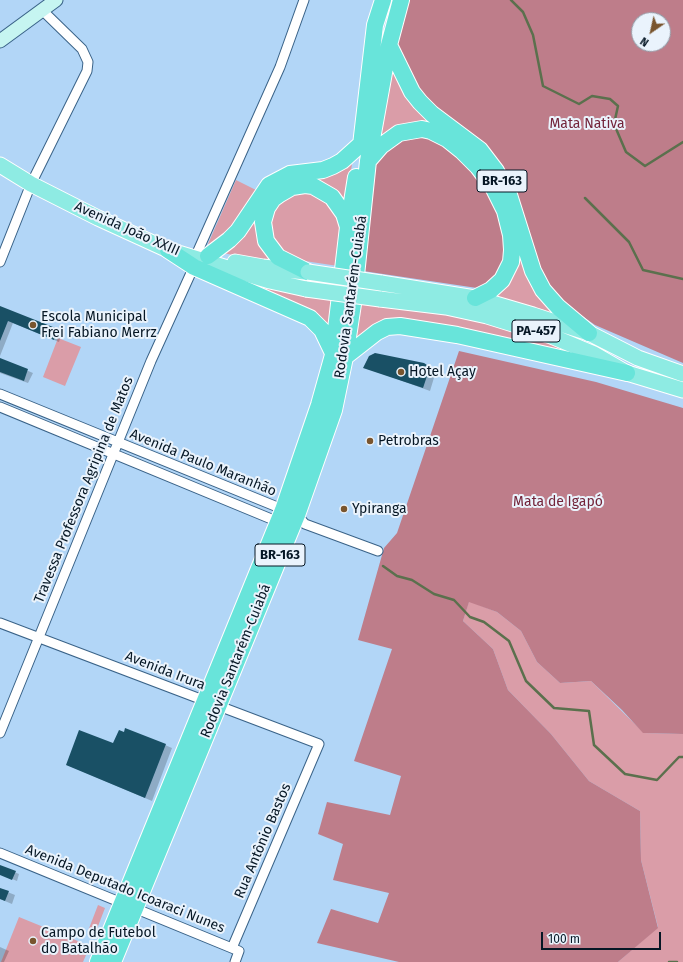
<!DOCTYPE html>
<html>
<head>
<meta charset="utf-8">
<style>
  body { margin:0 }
  #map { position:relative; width:683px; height:962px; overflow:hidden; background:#b2d6f7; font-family:"Fira Sans",sans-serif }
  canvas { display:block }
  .north { position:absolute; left:631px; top:12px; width:40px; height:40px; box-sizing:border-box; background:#eaf3fc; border:1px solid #8f9ba6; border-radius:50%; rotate:214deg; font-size:11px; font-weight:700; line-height:16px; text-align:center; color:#061725 }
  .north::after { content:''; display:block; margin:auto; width:14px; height:18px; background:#79552e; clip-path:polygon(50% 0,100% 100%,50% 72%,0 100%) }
  .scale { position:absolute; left:541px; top:932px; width:120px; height:18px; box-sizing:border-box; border:2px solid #061725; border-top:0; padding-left:5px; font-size:12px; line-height:14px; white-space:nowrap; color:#061725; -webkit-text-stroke:3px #eaf3fc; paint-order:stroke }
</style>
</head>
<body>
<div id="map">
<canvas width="683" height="962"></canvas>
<div class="north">N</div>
<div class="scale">100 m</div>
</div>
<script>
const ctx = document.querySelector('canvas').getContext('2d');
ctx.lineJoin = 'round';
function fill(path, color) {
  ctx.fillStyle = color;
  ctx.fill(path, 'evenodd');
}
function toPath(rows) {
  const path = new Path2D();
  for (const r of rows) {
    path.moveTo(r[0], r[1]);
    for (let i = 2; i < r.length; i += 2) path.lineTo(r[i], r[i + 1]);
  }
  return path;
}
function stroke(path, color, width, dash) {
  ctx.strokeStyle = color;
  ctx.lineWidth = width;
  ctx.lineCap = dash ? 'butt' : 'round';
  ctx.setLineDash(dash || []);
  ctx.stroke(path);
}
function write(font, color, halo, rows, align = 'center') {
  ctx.font = font + ' "Fira Sans",sans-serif';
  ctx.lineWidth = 4;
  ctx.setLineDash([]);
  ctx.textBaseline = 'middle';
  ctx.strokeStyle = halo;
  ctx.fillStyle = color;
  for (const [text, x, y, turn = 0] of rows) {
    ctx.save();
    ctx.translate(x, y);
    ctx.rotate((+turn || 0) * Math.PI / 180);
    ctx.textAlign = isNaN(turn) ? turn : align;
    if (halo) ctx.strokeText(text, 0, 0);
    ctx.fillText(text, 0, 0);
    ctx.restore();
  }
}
const green = toPath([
  [388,50,440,130,374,146],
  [353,157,346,206,318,182,261,211,283,265,223,253,259,210],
  [236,180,256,190,240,218,214,245,208,244],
  [300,190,324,195,342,226,338,266,298,260,285,257,269,238,271,213,276,204],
  [517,239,568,321,489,296],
  [200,266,266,286,333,300,330,341,325,329],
  [358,300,459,316,524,333,627,373,400,326,351,352],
  [58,338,81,347,65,386,43,377],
  [469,601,497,612,521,631,537,662,560,683,591,681,644,733,683,734,683,962,618,962,658,927,641,860,640,811,589,781,551,734,508,690,493,649,463,621],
  [98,905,105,908,95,934,88,931],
  [19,917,90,946,83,962,1,962]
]);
const forest = toPath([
  [404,0,683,0,683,363,595,325,561,301,549,286,484,145,459,124,434,107,416,90,401,61,395,39],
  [639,20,663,20,663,44,639,44],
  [422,135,445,145,467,164,488,191,497,210,506,235,504,268,483,287,477,288,363,271,372,176,376,162,393,141],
  [459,351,596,382,683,408,683,734,643,733,622,710,591,681,560,683,537,662,521,631,497,612,469,602,463,621,493,649,508,690,551,734,589,781,640,811,641,860,658,928,618,962,399,962,317,943,331,909,378,923,389,893,333,880,343,844,318,834,327,802,390,815,401,776,354,761,392,649,358,640,384,548,397,533]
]);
const shadow = toPath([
  [0,307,62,332,59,342,13,323,0,356],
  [0,359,33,373,28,383,0,373],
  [424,364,436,371,430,391,364,367],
  [114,744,165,745,172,748,152,801,67,765],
  [0,866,19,874,17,881,0,874],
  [0,889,15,895,12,904,0,899],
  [0,947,9,951,4,962,0,962]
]);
const stream = toPath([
  [511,0,523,12,533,35,543,86,579,104,592,96,610,99,618,106,614,124,626,152,645,166,683,142],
  [585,198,629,242,643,270,683,279],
  [383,566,397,576,412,580,434,594,454,600,470,617,484,622,509,641,526,681,554,708,589,711,594,745,625,774,657,780,679,757,683,757],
  [669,962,677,962]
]);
const building = toPath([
  [0,306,58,329,54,340,8,321,0,341],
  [375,353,424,363,430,367,423,388,363,368,369,356],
  [0,358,28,369,24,381,0,372],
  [125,728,166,744,145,798,66,765,79,730,113,743,119,730,124,732],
  [0,865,16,871,12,880,0,875],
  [0,888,9,891,5,901,0,899]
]);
const minor = toPath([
  [197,253,280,67,304,0],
  [0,262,31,184,87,71,88,62,82,49,42,10],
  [0,394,297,515,305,524,378,551],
  [0,407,281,523],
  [0,623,319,744,232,948],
  [0,733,151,361,195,264],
  [0,853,239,951,235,962]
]);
const secondary = toPath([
  [0,41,56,0]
]);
const primary = toPath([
  [0,165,31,184,98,218,168,250,270,281,306,289],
  [235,262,263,267,305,272],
  [381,283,475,298,533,315,589,333,638,358,683,374],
  [380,299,446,307,487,316,551,336,594,354,627,373,683,390]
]);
const trunk = toPath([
  [389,45,412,92,420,102,432,114,480,150,496,171,509,195,533,271,543,290,558,307,589,333],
  [361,145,375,25,383,0],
  [368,161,381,146,399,133,422,129,431,131,447,139,462,151,478,167,493,187,505,211,511,235,512,250,511,262,502,280,491,290,475,298],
  [168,250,194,267,310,318,322,330,333,353],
  [208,256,229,240,238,231,269,185,290,174,323,170,333,166,342,161,362,143],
  [308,272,278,257,266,241,263,222,267,208,273,199,280,194,292,187,305,185,313,186,332,197,344,214,348,227],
  [345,357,377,332,387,327,400,326,457,335,627,373],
  [98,962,283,510,319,405,333,355,348,227,356,177],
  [113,962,297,515,334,410,345,357,353,304,368,161,389,45,401,0]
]);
const primaryBridge = toPath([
  [308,272,381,283],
  [306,289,380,299]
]);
const markers = [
  [33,325,4,"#79552e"],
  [401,372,4,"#79552e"],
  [370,441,4,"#79552e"],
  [344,509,4,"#79552e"],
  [33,941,4,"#79552e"]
];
const shields = [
  [502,181,50],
  [536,331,48],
  [280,555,50]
];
const shieldNames = [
  ["BR-163",502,181],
  ["PA-457",536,331],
  ["BR-163",280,555]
];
const parkNames = [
  ["Mata Nativa",587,124],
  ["Mata de Igapó",558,502]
];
const streetNames = [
  ["Avenida João XXIII",127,229,24],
  ["Rodovia Santarém-Cuiabá",351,297,-82],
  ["Avenida Paulo Maranhão",203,463,22],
  ["Travessa Professora Agripina de Matos",84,490,-68],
  ["Rodovia Santarém-Cuiabá",236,661,-68],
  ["Avenida Irura",165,671,21],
  ["Rua Antônio Bastos",263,841,-67],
  ["Avenida Deputado Icoaraci Nunes",125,889,22]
];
const poiNames = [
  ["Escola Municipal",41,317],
  ["Frei Fabiano Merrz",41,333],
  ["Hotel Açay",409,372],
  ["Petrobras",378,441],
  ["Ypiranga",352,509],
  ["Campo de Futebol",41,933],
  ["do Batalhão",41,949]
];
fill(green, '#da9da8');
fill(forest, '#be7d8a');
fill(shadow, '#0003');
stroke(stream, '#5b704d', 2.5);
fill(building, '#195065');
stroke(minor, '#3a6388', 11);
stroke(secondary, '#3a6388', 15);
stroke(primary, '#fff', 17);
stroke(trunk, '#fff', 18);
stroke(minor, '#fff', 9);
stroke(secondary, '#c6f5f1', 13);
stroke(primary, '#8eebe3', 15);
stroke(trunk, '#68e4da', 16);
stroke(primaryBridge, '#fff', 17, []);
stroke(primaryBridge, '#8eebe3', 15);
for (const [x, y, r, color] of markers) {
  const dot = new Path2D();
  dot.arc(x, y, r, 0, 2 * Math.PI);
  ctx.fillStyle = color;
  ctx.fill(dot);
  stroke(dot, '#eaf3fc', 1.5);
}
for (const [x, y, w] of shields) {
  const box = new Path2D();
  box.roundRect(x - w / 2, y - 11, w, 22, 3);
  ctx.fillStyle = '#eaf3fc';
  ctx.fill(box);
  stroke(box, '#061725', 1);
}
write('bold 13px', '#061725', null, shieldNames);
write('14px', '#73243a', '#eaf3fc', parkNames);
write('14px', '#061725', '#eaf3fc', streetNames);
write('14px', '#061725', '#eaf3fc', poiNames, 'left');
</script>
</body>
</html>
